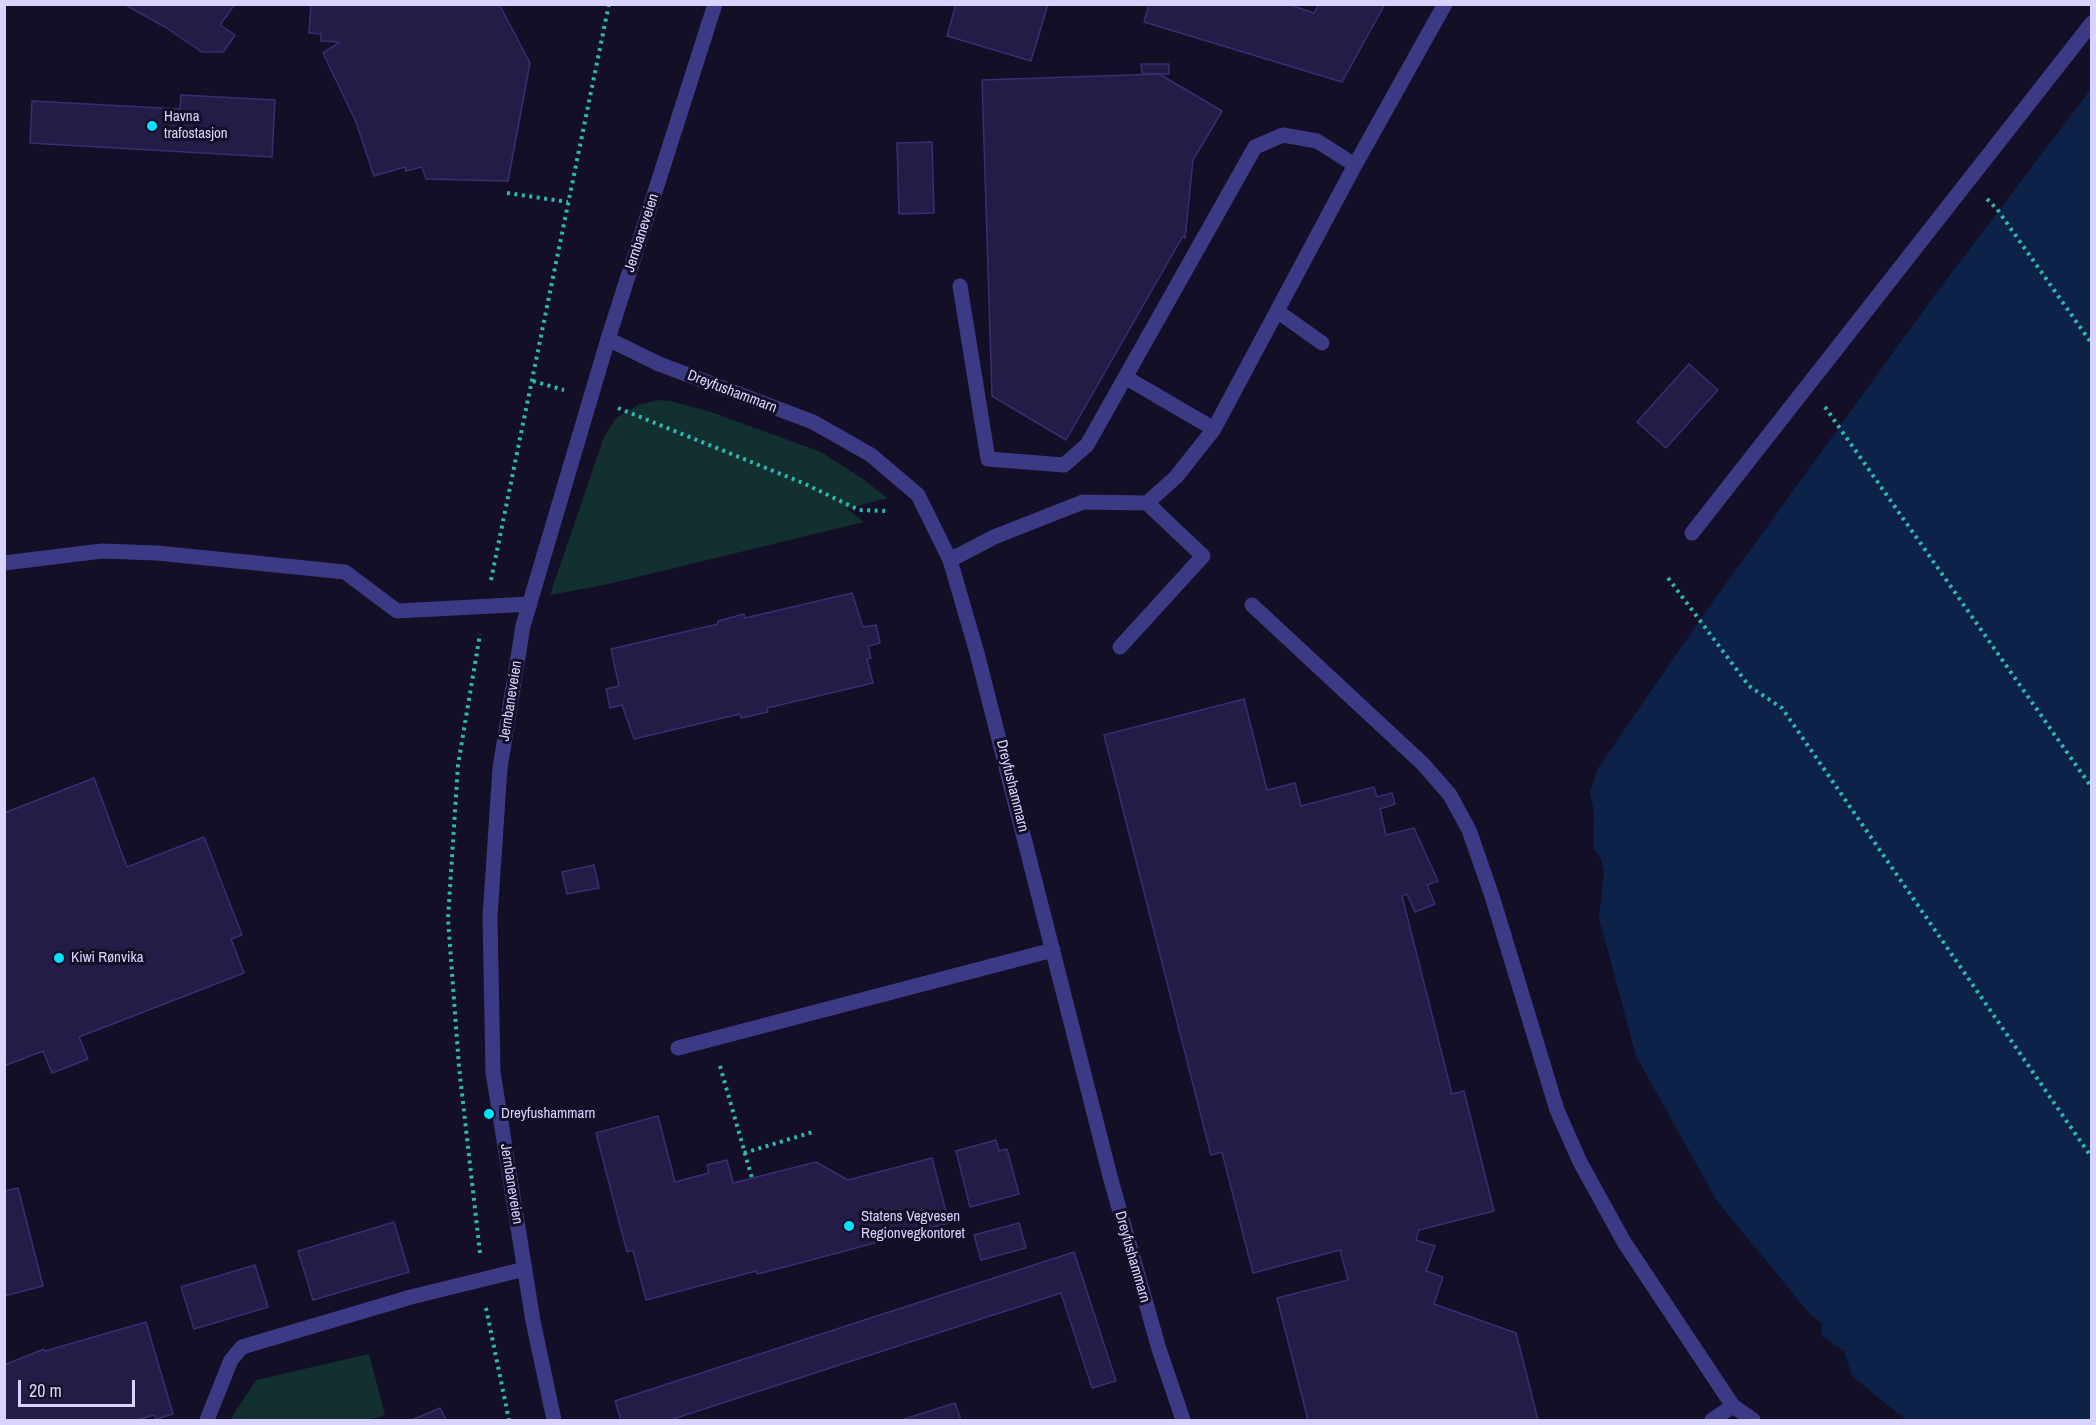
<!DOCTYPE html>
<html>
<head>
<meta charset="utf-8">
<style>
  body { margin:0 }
  #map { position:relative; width:2096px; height:1425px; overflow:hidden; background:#130f26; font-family:"Archivo Narrow",sans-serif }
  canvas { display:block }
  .frame { position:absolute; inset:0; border:6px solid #d9d4ff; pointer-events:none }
  .scale { position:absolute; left:18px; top:1380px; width:117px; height:27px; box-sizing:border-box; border:3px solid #d9d4ff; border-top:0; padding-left:8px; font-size:18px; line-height:21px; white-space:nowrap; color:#d9d4ff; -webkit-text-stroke:4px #130f26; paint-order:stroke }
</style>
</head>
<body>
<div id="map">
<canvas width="2096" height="1425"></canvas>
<div class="frame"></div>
<div class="scale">20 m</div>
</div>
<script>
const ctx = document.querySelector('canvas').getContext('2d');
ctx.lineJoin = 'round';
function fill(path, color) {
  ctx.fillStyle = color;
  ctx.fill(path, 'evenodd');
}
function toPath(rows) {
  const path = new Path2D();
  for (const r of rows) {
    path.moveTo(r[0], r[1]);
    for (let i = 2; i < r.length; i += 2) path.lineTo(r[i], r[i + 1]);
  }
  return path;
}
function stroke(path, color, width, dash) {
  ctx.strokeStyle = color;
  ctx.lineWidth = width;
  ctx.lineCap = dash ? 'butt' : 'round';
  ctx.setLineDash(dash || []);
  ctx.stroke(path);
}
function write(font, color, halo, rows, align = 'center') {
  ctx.font = font + ' "Archivo Narrow",sans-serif';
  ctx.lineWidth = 6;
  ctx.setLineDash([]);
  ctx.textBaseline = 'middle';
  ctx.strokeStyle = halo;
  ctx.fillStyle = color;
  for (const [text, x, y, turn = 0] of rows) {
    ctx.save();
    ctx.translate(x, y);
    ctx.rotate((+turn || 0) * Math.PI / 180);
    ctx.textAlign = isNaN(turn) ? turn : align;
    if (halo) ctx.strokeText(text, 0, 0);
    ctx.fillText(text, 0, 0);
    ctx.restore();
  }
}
const green = toPath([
  [657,400,670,401,711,412,821,452,863,479,887,498,847,509,864,522,604,585,550,595,604,437,616,418,638,405],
  [369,1354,385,1415,369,1420,230,1420,256,1380]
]);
const water = toPath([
  [2091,89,2091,1420,1906,1420,1852,1376,1844,1351,1821,1335,1822,1323,1809,1313,1717,1201,1636,1056,1599,918,1604,872,1601,859,1593,848,1594,813,1590,792,1598,768,1709,607,1934,296]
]);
const building = toPath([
  [124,4,235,4,220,25,235,35,223,52,202,52,165,27,124,4],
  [311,4,499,4,530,63,508,181,426,179,422,167,406,171,405,167,374,176,356,122,323,53,340,42,321,41,321,34,309,33,311,4],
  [956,4,1048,4,1031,61,947,36,956,4],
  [1149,4,1287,4,1314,13,1319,4,1385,4,1342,82,1144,22,1149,4],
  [1141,64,1169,64,1169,74,1142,74,1141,64],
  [1159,74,1222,111,1193,160,1185,238,1183,236,1066,440,992,396,982,80,1159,74],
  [181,95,275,100,272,157,30,143,32,101,180,109,181,95],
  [932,142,934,213,899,214,897,143,932,142],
  [1689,364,1718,390,1666,448,1637,422,1689,364],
  [852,593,863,627,876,625,880,643,868,646,871,658,867,659,873,683,767,708,768,712,741,718,740,714,634,739,622,705,610,708,606,689,619,686,611,649,718,624,718,621,744,614,745,618,852,593],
  [1244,699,1267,790,1295,783,1301,806,1374,787,1377,797,1392,793,1395,804,1380,809,1386,835,1414,828,1438,881,1427,885,1435,904,1415,912,1407,894,1402,896,1452,1094,1464,1091,1494,1211,1419,1230,1416,1240,1435,1246,1426,1271,1443,1277,1434,1304,1516,1333,1538,1420,1308,1420,1277,1298,1348,1280,1340,1250,1253,1273,1222,1152,1211,1155,1104,735,1244,699],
  [94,778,127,867,204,837,242,935,231,939,244,973,79,1037,88,1059,52,1073,43,1051,4,1066,4,813,94,778],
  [594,865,599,888,567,894,562,872,594,865],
  [658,1116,675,1182,709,1173,707,1165,727,1160,733,1183,816,1162,848,1180,932,1158,949,1223,785,1267,757,1274,756,1271,646,1300,633,1250,627,1252,596,1133,658,1116],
  [996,1140,999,1151,1007,1149,1019,1194,970,1207,956,1151,996,1140],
  [18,1188,43,1286,4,1296,4,1191,18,1188],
  [394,1222,409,1272,313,1300,298,1251,394,1222],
  [1019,1223,1026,1248,981,1260,974,1235,1019,1223],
  [1074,1252,1116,1381,1092,1388,1061,1293,670,1420,621,1420,615,1401,1074,1252],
  [255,1265,268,1307,194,1329,181,1287,255,1265],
  [146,1322,173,1414,156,1419,154,1415,136,1420,4,1420,4,1365,44,1349,45,1351,146,1322],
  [955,1403,961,1420,901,1420,955,1403],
  [440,1408,446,1420,412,1420,440,1408]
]);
const path = toPath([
  [507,193,568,202],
  [1987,199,1997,209,2092,344],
  [533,381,564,390],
  [1825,407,2092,788],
  [618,408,803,483,859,510,887,511],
  [1668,578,1749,686,1782,708,2092,1158],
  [491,580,609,4],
  [720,1066,752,1178],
  [744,1153,813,1132],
  [480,1253,459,1067,448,919,458,765,480,634],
  [486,1308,509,1420]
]);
const minor = toPath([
  [1355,165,1445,4],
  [1277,311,1322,343],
  [608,339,659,364,813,422,871,455,918,495,950,560,977,653,1111,1180,1159,1349,1183,1420],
  [1125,377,1214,429],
  [1692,533,2092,23],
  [950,560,994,537,1083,502,1147,503,1176,477,1214,429,1355,165,1317,141,1283,135,1255,147,1087,445,1064,465,988,459,960,286],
  [4,563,102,551,157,553,345,572,397,611,530,604],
  [1252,605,1423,764,1450,795,1469,830,1492,896,1557,1110,1580,1162,1624,1242,1733,1406,1753,1420],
  [1120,647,1203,556,1147,503],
  [678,1048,1053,950],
  [207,1420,231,1360,242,1347,411,1297,525,1269],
  [554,1420,533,1321,493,1072,490,917,500,768,523,626,608,339,715,4],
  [1712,1420,1733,1406]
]);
const markers = [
  [152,126,6,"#00e5ff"],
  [59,958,6,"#00e5ff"],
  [489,1114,6,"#00e5ff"],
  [849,1226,6,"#00e5ff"]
];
const poiNames = [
  ["Havna",164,117],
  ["trafostasjon",164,134],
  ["Kiwi Rønvika",71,958],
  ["Dreyfushammarn",501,1114],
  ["Statens Vegvesen",861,1217],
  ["Regionvegkontoret",861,1234]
];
const streetNames = [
  ["Jernbaneveien",642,233,-72],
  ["Dreyfushammarn",732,392,21],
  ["Jernbaneveien",511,701,-81],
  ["Dreyfushammarn",1012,786,76],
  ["Jernbaneveien",511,1184,81],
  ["Dreyfushammarn",1132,1257,74]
];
fill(green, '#12302f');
fill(water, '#0c2248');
fill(building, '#241b47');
stroke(building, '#3b2d73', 1.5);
stroke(path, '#2fb8b0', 4, [3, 4.5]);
stroke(minor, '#3d3a85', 15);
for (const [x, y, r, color] of markers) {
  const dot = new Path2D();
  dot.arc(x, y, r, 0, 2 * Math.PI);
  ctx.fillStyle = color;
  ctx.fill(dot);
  stroke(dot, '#130f26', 2);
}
write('15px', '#d9d4ff', '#130f26', poiNames, 'left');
write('15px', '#d9d4ff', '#130f26', streetNames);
</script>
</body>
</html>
